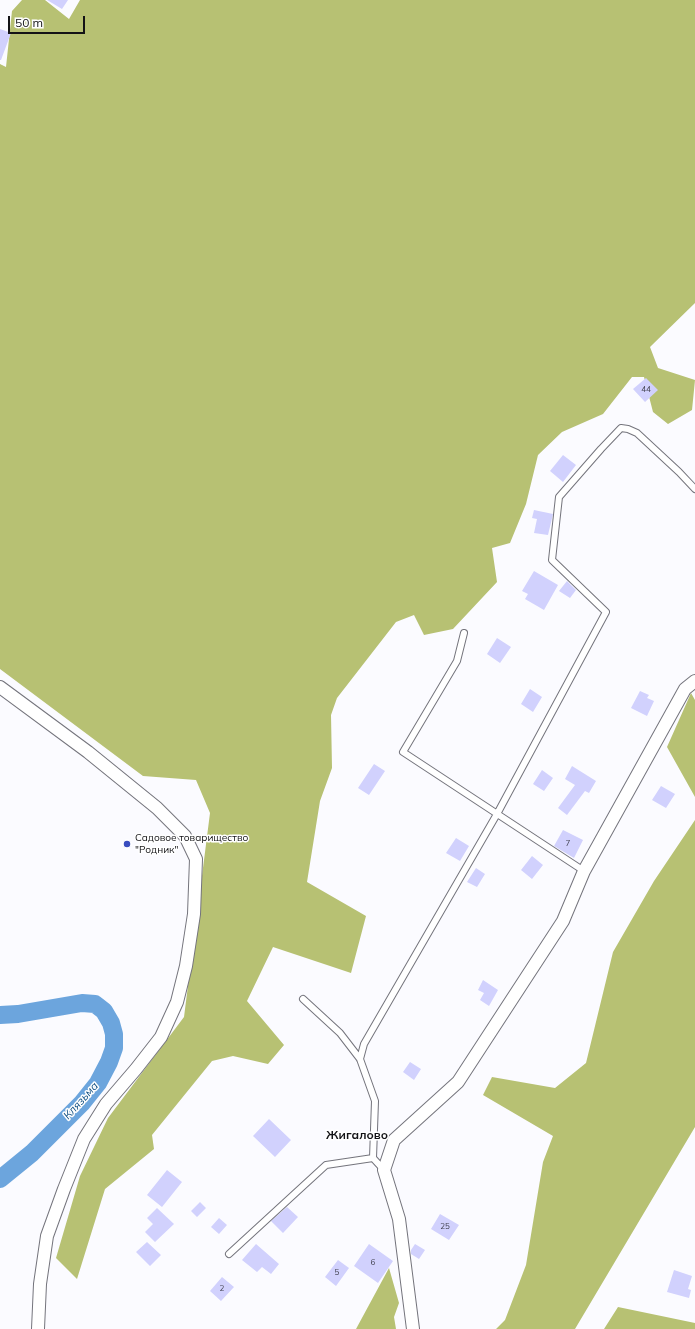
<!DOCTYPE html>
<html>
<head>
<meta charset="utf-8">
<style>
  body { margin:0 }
  #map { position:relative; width:695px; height:1329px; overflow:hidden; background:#fbfbff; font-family:Mulish,sans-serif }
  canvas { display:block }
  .scale { position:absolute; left:8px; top:16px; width:77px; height:18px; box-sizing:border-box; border:2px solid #131316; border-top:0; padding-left:5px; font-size:12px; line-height:14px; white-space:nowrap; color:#131316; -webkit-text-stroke:3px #fff; paint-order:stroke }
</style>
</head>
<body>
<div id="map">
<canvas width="695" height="1329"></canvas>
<div class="scale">50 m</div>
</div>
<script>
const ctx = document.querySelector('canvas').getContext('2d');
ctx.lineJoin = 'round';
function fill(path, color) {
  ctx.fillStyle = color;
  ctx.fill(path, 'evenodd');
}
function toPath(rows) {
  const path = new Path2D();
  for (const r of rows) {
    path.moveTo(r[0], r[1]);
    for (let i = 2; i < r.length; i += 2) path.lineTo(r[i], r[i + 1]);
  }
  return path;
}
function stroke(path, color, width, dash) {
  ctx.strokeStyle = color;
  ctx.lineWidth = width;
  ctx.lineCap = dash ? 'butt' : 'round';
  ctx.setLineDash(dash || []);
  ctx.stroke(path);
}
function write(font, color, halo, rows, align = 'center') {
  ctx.font = font + ' Mulish,sans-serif';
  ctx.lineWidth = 3;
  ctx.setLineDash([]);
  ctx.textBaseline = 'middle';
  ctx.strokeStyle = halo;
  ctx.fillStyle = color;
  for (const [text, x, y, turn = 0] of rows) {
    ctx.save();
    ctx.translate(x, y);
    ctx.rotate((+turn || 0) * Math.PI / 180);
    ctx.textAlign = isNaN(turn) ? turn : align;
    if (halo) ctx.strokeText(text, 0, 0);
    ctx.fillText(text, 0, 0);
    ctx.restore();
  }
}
const forest = toPath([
  [22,0,45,0,69,19,80,0,695,0,695,303,650,347,658,368,695,380,692,410,668,424,653,412,644,377,632,377,603,414,562,432,538,455,526,504,510,543,492,548,497,582,453,629,424,635,414,615,396,622,337,698,331,715,332,768,320,801,307,882,366,916,351,973,273,947,247,1001,284,1045,268,1064,233,1056,212,1061,152,1135,154,1149,105,1189,77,1279,56,1258,80,1176,108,1118,184,1017,210,813,196,780,143,776,0,669,0,64,6,67,12,11],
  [691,693,695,700,695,797,667,747],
  [695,820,695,1127,575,1329,496,1329,505,1320,526,1265,543,1162,553,1136,483,1095,492,1077,555,1088,586,1063,613,952,654,881],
  [389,1268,399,1303,394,1317,396,1329,356,1329],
  [618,1307,695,1323,695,1329,604,1329]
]);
const river = toPath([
  [0,1015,18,1014,82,1003,95,1004,104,1011,111,1023,114,1034,114,1048,109,1062,98,1083,82,1103,32,1153,0,1179]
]);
const building = toPath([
  [47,0,68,0,62,9],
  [0,29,11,33,1,60,0,60],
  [646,378,658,390,645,402,633,389],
  [563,455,576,465,563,482,550,471],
  [534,510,553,514,548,535,534,533,537,519,532,518],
  [534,571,558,585,544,610,525,599,528,594,522,591],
  [567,581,576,590,570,598,559,591],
  [497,638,511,647,500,663,487,654],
  [530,689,542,697,533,712,521,704],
  [640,691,649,695,647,698,654,701,647,716,631,708],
  [374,764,385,771,369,795,358,788],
  [572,766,596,781,589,793,585,791,567,815,558,808,575,785,565,779],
  [542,770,553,778,544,791,533,784],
  [661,786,675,794,666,808,652,800],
  [563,830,583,840,574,858,554,846],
  [456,838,469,846,460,861,446,853],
  [532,856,543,865,532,879,521,870],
  [476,868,485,874,477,887,467,882],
  [483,980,498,990,489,1006,480,1000,484,993,478,990],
  [410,1062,421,1069,414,1080,403,1072],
  [269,1119,291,1140,275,1157,253,1136],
  [167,1170,182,1182,162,1207,147,1195],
  [200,1202,206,1208,197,1217,191,1211],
  [287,1207,298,1217,283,1233,271,1221],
  [157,1208,174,1224,155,1242,145,1232,153,1224,147,1218],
  [440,1214,459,1225,449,1240,431,1229],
  [219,1218,227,1225,219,1234,211,1227],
  [147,1242,161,1255,150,1266,136,1252],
  [256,1244,279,1264,271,1274,262,1267,257,1272,242,1260],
  [369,1244,393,1261,378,1283,354,1266],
  [415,1244,425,1250,419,1259,411,1254,411,1250],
  [338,1260,349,1268,336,1286,325,1277],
  [674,1270,692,1276,688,1289,691,1290,689,1298,667,1292],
  [222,1277,234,1287,221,1301,210,1291]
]);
const service = toPath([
  [464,633,457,661,403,752,584,871],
  [303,999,340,1033,360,1059,375,1101,373,1158,384,1170],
  [360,1059,364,1044,497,814,606,612,552,560,559,497,601,449,621,428,628,429,637,433,679,472,695,489],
  [229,1254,326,1165,373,1158]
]);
const minor = toPath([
  [0,687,88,752,157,808,185,836,196,859,194,914,186,966,177,1002,161,1037,136,1069,106,1104,84,1139,64,1189,47,1236,40,1284,38,1329],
  [413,1329,399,1219,384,1170,394,1140,458,1082,563,921,584,871,685,689,695,681]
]);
const markers = [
  [127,844,4,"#394dbf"]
];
const numberNames = [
  ["44",646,390],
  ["7",568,844],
  ["25",445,1227],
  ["6",373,1263],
  ["5",337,1273],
  ["2",222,1289]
];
const poiNames = [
  ["Садовое товарищество",135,838],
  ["\"Родник\"",135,850]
];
const waterNames = [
  ["Клязьма",81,1101,-48]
];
const quarterNames = [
  ["Жигалово",357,1135]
];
fill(forest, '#b7c173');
stroke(river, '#6ca5dd', 18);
fill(building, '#d1d1fd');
stroke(service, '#74747c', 8);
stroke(minor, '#74747c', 14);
stroke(service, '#fff', 6);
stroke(minor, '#fff', 12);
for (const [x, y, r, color] of markers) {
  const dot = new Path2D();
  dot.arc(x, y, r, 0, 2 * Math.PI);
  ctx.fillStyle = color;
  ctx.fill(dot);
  stroke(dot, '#fff', 1.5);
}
write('8px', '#424250', null, numberNames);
write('10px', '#131316', '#fff', poiNames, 'left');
write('italic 11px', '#0c4c80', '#fff', waterNames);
write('bold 12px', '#131316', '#fff', quarterNames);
</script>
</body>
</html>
